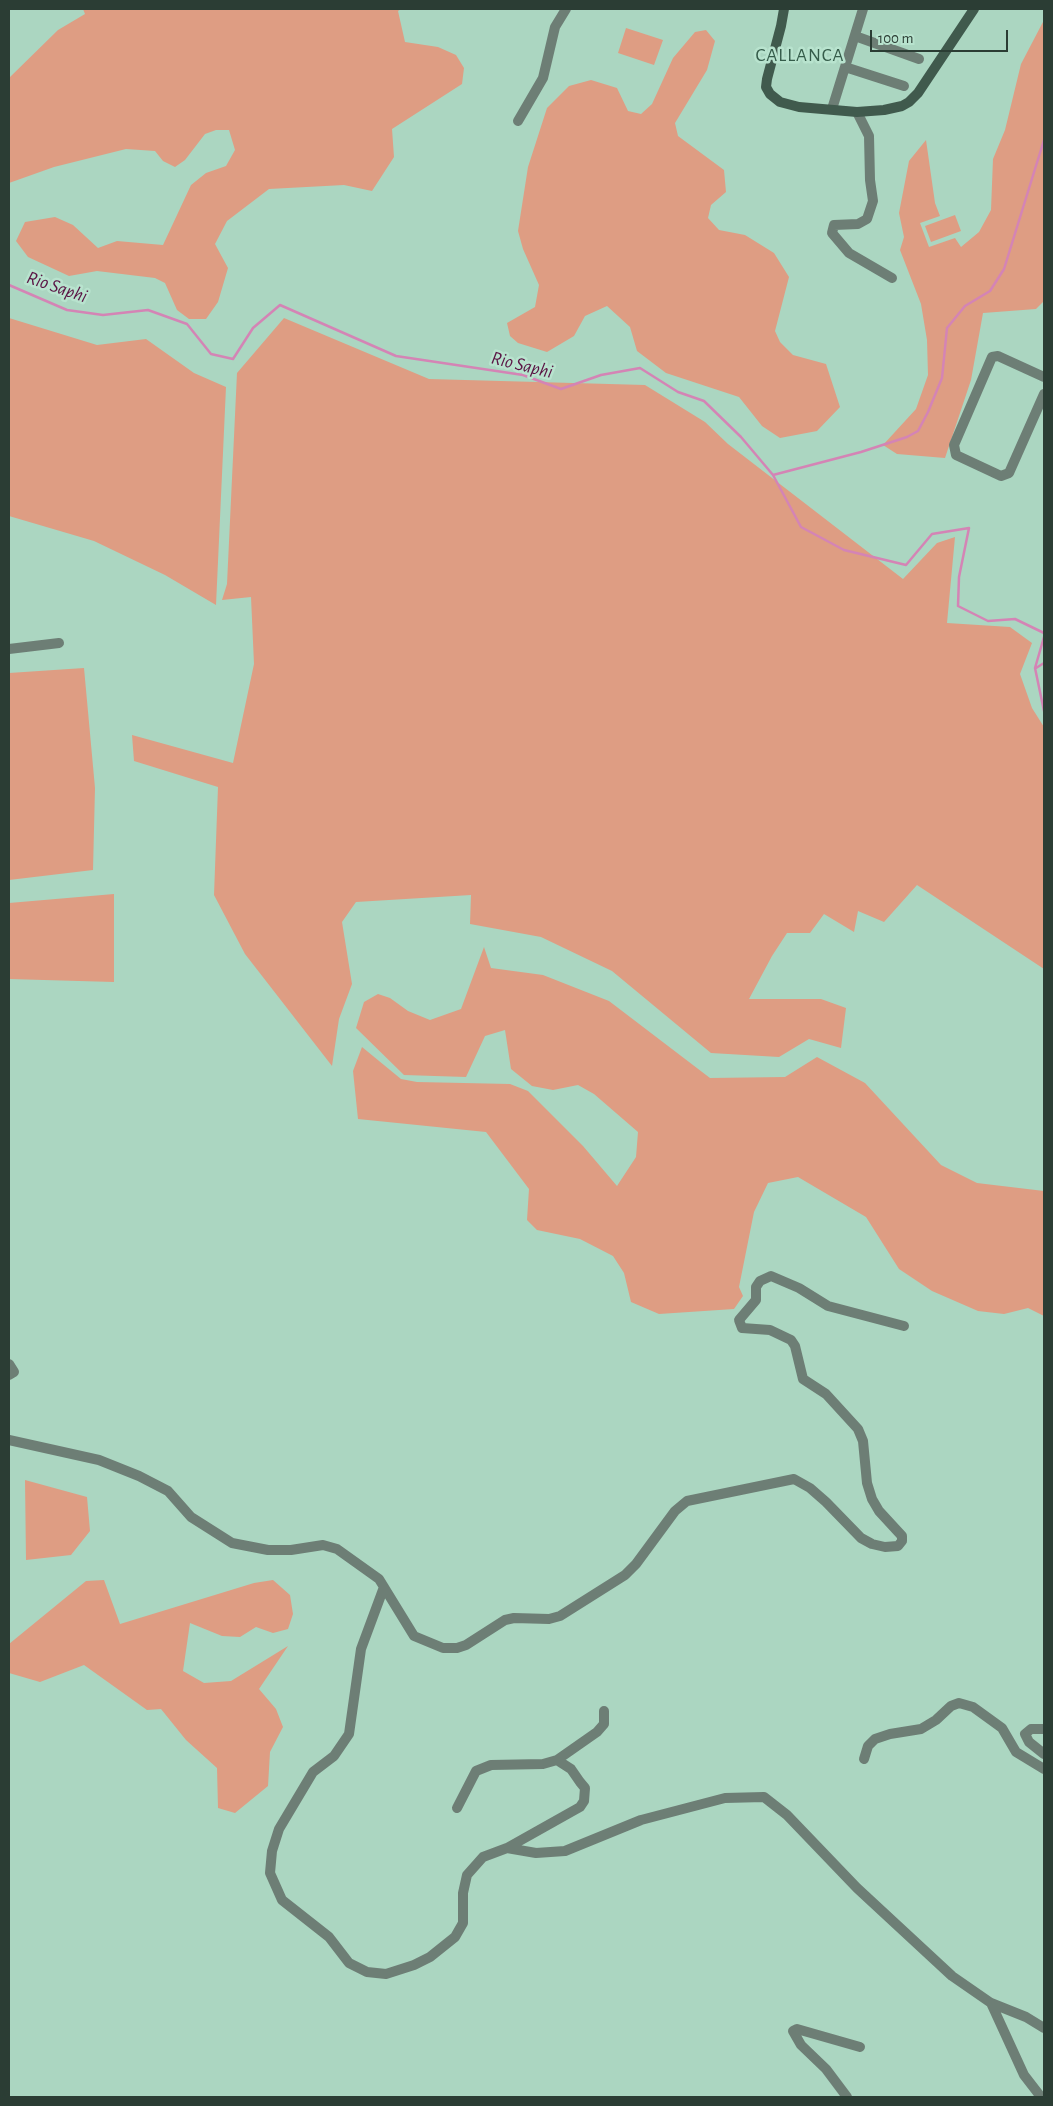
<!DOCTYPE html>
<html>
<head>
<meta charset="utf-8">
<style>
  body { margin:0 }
  #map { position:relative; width:1053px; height:2106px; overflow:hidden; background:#abd6c1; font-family:"Alegreya Sans",sans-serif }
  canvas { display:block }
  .frame { position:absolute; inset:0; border:10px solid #2b3d34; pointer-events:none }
  .scale { position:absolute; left:870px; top:30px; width:138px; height:22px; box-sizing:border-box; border:2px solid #2b3d34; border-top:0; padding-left:6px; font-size:15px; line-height:18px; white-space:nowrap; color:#2b3d34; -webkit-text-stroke:4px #b8e3ce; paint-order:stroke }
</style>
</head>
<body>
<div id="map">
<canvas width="1053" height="2106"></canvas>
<div class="frame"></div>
<div class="scale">100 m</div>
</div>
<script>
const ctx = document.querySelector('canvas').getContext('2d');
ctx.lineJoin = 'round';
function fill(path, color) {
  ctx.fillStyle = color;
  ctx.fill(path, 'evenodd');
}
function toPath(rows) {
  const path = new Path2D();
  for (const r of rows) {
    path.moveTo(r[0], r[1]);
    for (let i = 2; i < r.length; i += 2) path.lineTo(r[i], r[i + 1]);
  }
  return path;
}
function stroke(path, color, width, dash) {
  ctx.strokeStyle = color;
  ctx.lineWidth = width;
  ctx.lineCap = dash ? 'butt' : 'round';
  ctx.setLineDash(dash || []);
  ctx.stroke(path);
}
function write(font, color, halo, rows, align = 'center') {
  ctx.font = font + ' "Alegreya Sans",sans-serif';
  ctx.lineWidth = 5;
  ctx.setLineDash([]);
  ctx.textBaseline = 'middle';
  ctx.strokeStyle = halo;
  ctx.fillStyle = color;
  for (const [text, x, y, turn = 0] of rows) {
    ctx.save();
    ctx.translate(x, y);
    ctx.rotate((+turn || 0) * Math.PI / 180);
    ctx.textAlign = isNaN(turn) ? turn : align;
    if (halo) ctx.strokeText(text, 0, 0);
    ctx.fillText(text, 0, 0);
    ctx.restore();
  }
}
const green = toPath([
  [83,9,401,9,398,11,405,42,438,47,456,55,464,68,462,84,392,129,394,157,372,191,344,185,269,189,227,221,215,244,228,268,218,302,206,319,189,319,177,310,165,283,155,278,97,271,69,276,28,257,16,241,25,222,55,217,73,225,98,248,117,241,163,245,191,185,206,173,226,166,235,150,229,130,216,130,205,134,185,160,175,167,163,161,155,151,126,149,54,167,9,183,9,78,58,30,85,14],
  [1044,20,1044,301,1036,309,983,313,971,380,945,458,897,454,883,445,916,409,928,375,927,340,921,304,900,250,904,237,899,213,909,161,926,140,935,203,940,216,920,223,929,247,955,238,961,247,979,232,991,210,993,159,1005,130,1021,64],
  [626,28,663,40,654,65,618,53],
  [706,30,715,41,707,70,675,123,678,136,724,170,726,192,711,205,708,218,719,230,745,235,774,253,789,277,775,331,780,342,793,355,826,364,840,407,817,431,780,438,762,426,739,397,666,373,637,351,630,327,607,306,585,316,574,336,547,352,518,343,510,336,507,323,535,307,539,285,523,249,518,231,528,167,547,108,569,86,591,80,617,88,628,111,641,114,652,104,673,58,695,32],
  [955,215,961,231,931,242,925,226],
  [9,318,97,345,146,339,194,373,226,387,216,605,165,575,94,541,9,516],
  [284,318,429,379,645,385,705,422,728,444,903,579,937,543,955,537,947,623,1010,627,1032,643,1020,674,1032,708,1044,727,1044,969,917,885,884,922,858,911,854,932,824,914,810,933,787,933,772,956,749,999,821,999,846,1008,841,1048,809,1039,779,1057,711,1053,612,971,541,937,470,924,471,895,356,902,342,922,352,984,339,1019,332,1066,245,954,214,895,218,787,134,761,132,735,233,763,254,664,251,597,222,600,227,584,237,373],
  [84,668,95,788,93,870,9,880,9,673],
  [114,894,114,982,9,979,9,903],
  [484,947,491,968,543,975,609,1001,710,1078,785,1077,817,1057,865,1083,941,1165,977,1183,1044,1191,1044,1316,1028,1308,1004,1314,978,1311,932,1291,899,1269,866,1217,798,1177,768,1183,754,1212,739,1287,743,1296,734,1309,659,1314,631,1302,624,1273,613,1256,580,1239,537,1230,527,1220,529,1189,486,1132,358,1119,353,1071,362,1047,401,1079,417,1082,510,1084,528,1091,583,1146,617,1186,636,1157,638,1132,594,1094,578,1085,553,1090,532,1086,511,1069,505,1030,485,1036,466,1077,404,1075,356,1028,364,1002,378,994,390,998,408,1011,430,1020,461,1009],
  [25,1480,87,1497,90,1531,71,1555,26,1560],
  [104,1580,120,1624,254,1583,273,1580,290,1595,293,1614,288,1629,273,1633,256,1627,240,1637,222,1636,190,1623,183,1671,204,1683,231,1681,288,1646,259,1689,276,1709,283,1727,270,1752,268,1786,235,1813,218,1808,217,1768,186,1740,161,1709,147,1710,84,1665,40,1682,9,1673,9,1644,86,1581]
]);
const stream = toPath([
  [9,285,67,310,103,315,148,310,187,324,211,354,233,359,253,328,280,305,396,356,523,375,561,389,601,375,640,368,678,392,704,401,741,437,773,475,801,527,844,550,906,565,932,534,969,528,959,577,958,606,988,621,1015,619,1044,633],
  [773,475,861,452,907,437,918,431,928,412,942,378,947,328,965,306,990,291,1004,269,1044,140],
  [1044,637,1035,668,1044,711],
  [1036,668,1044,663]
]);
const street = toPath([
  [855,36,919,59],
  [845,67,904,86],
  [832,109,863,9],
  [857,112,869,136,870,180,873,201,867,219,858,224,834,225,832,233,849,253,892,278],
  [518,121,543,78,555,27,566,9],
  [1044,377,998,356,992,357,954,445,956,455,1001,476,1009,473,1044,394],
  [9,649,59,643],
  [9,1364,14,1372,9,1375],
  [9,1440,99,1460,139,1476,168,1491,191,1517,232,1543,268,1550,291,1550,323,1545,337,1549,379,1579,414,1636,443,1648,457,1648,466,1645,505,1620,514,1618,549,1619,560,1616,625,1575,636,1564,675,1511,687,1501,794,1479,810,1488,826,1502,861,1538,872,1544,885,1547,898,1546,902,1541,902,1536,879,1511,872,1499,867,1483,863,1441,858,1429,826,1394,803,1379,795,1346,791,1340,770,1330,742,1328,739,1320,756,1300,756,1287,760,1281,771,1276,799,1288,828,1306,904,1326],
  [384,1587,361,1649,349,1734,334,1756,313,1772,279,1829,272,1851,270,1873,282,1900,329,1937,349,1963,367,1972,386,1974,414,1965,430,1957,455,1937,463,1923,463,1893,467,1875,483,1857,507,1848,536,1853,565,1851,641,1820,725,1798,764,1797,787,1815,857,1888,952,1976,991,2003,1026,2017,1044,2028],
  [1044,1729,1031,1729,1025,1734,1029,1742,1044,1754],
  [864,1759,868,1746,875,1739,890,1734,921,1729,936,1720,951,1706,959,1703,973,1707,1002,1728,1016,1752,1044,1769],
  [457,1808,476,1771,491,1765,543,1764,557,1760,597,1732,604,1724,604,1711],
  [507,1848,580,1807,584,1801,585,1788,580,1782,571,1769,557,1760],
  [991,2003,1024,2075,1041,2097],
  [847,2097,826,2069,801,2045,793,2031,797,2029,860,2047]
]);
const secondary = toPath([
  [784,9,781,26,767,79,766,87,770,94,780,102,799,107,857,112,884,110,902,106,909,102,918,93,974,9]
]);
const neighbourhoodNames = [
  ["CALLANCA",800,55]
];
const waterNames = [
  ["Rio Saphi",57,287,19],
  ["Rio Saphi",522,365,14]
];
fill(green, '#de9d83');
stroke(stream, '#d484b5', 2.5);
stroke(street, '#6d7e75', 10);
stroke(secondary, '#405a4d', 10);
ctx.letterSpacing = '1px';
write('19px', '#355c4a', '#b8e3ce', neighbourhoodNames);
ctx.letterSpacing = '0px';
write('italic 19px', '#5a1344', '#b8e3ce', waterNames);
</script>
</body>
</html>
